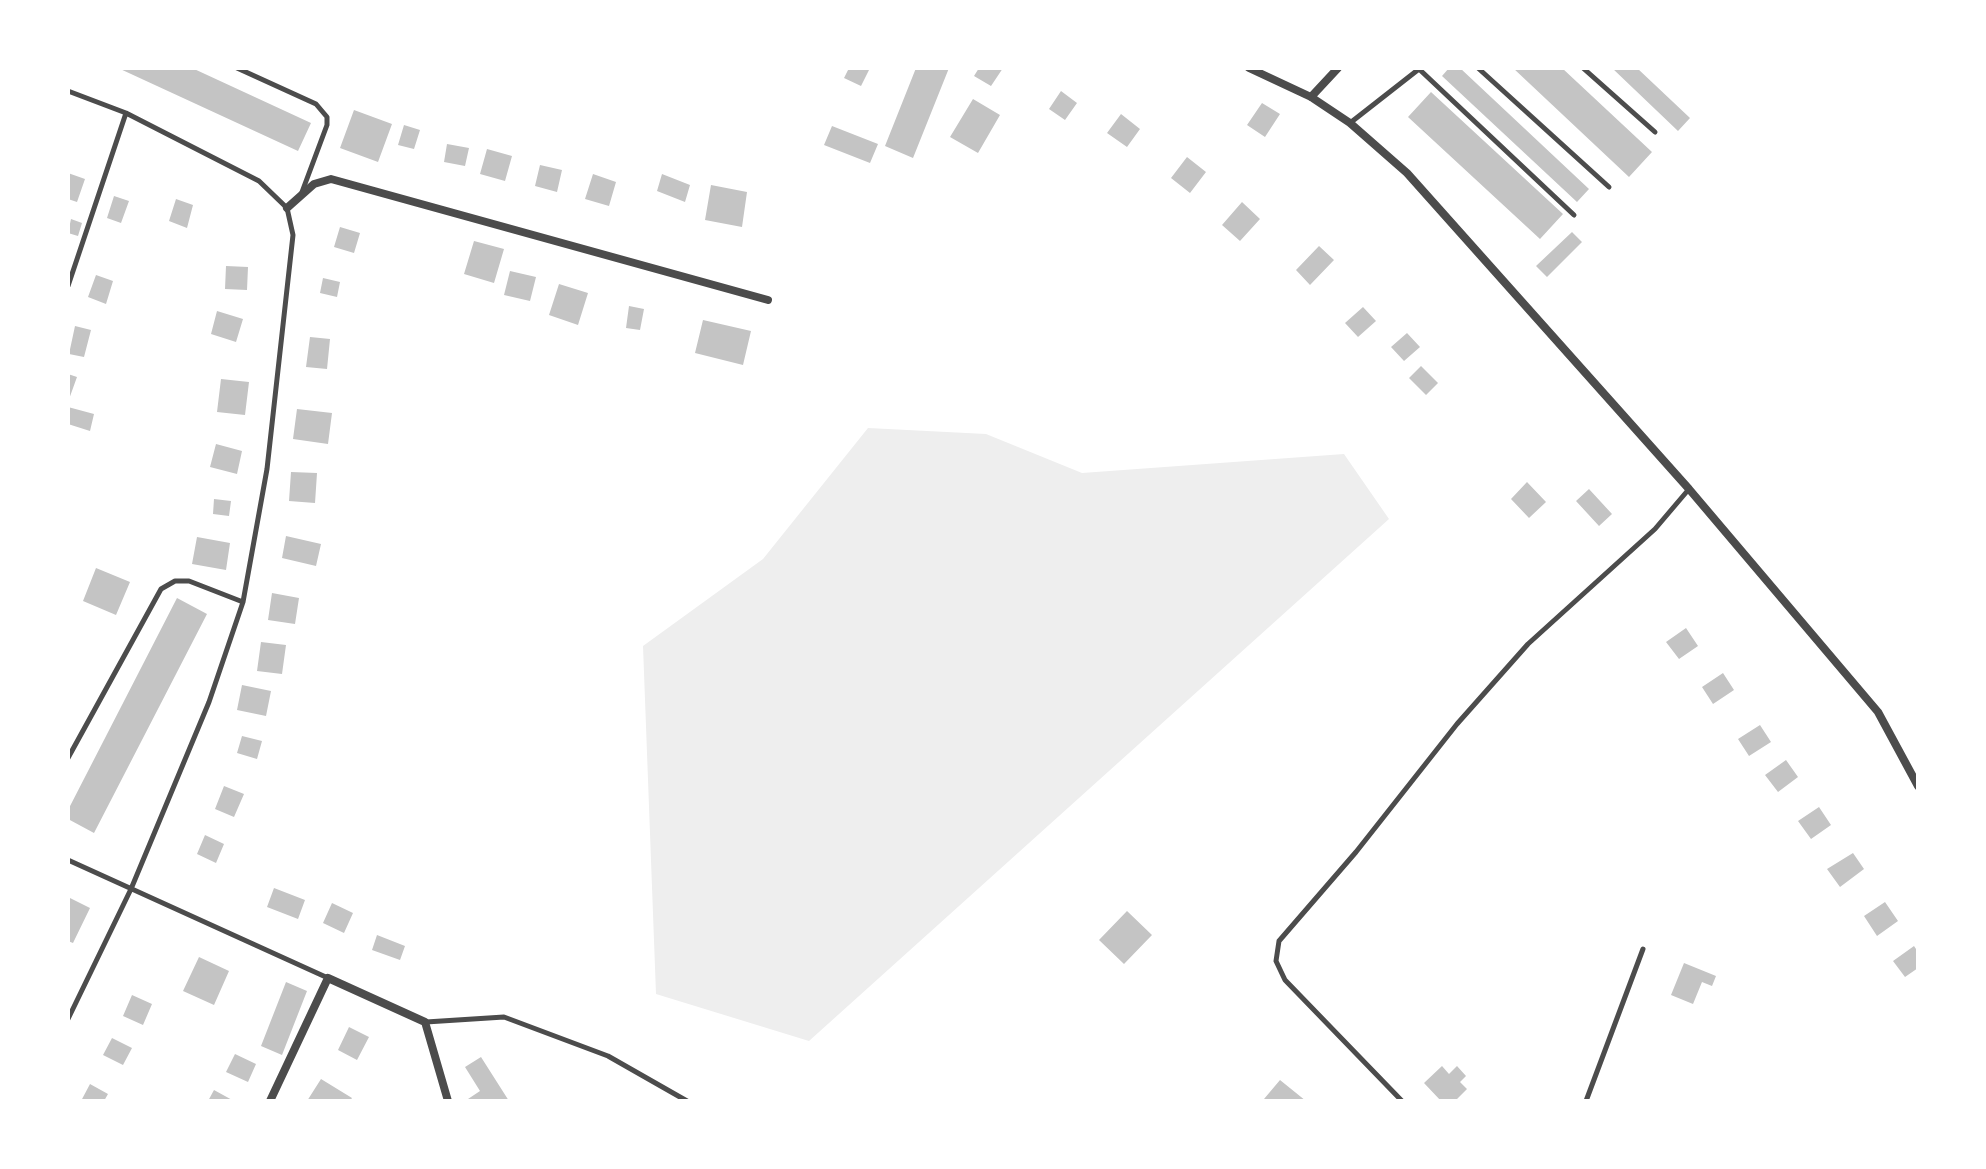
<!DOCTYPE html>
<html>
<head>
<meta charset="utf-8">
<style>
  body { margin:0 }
  #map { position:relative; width:1986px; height:1169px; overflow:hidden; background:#fff; font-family:Inter,sans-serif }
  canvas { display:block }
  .frame { position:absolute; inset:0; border:70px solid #fff; pointer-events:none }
</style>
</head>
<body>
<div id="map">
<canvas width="1986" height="1169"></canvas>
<div class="frame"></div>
</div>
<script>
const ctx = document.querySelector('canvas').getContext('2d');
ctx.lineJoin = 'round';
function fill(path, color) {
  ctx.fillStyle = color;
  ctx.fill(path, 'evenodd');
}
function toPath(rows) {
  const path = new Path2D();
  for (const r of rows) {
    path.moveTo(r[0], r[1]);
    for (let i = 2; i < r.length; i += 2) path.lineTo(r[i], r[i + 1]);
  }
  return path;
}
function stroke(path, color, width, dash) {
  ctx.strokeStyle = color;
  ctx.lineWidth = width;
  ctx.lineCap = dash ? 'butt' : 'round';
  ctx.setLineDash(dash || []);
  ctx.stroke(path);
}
const green = toPath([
  [868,428,986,434,1082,473,1344,454,1389,519,809,1041,656,994,643,646,763,559]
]);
const building = toPath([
  [118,68,192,68,311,123,298,151],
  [849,68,870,68,861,86,844,78],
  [916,68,949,68,913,158,885,146],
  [979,68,1003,68,991,86,974,76],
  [1449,68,1460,68,1589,189,1577,202,1442,76],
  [1513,68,1562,68,1652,152,1629,177],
  [1612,68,1637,68,1690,118,1678,131],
  [1061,91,1077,103,1065,120,1049,109],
  [1431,92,1563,214,1540,239,1408,117],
  [973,99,1000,115,978,153,950,137],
  [1262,103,1280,114,1265,137,1247,125],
  [354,110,392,124,378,162,340,148],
  [1121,114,1140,129,1127,147,1107,133],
  [404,125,420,130,414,149,398,145],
  [832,126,878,144,870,163,824,145],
  [447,144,469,148,465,166,444,162],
  [487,149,512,156,505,181,480,174],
  [1187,157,1206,172,1190,193,1171,178],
  [540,165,562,170,557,192,535,186],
  [68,173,85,179,77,202,68,199],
  [593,174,616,182,609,206,585,199],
  [662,174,690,185,685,202,657,191],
  [711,185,747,192,742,227,705,220],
  [114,196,129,201,121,223,107,218],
  [176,199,193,205,187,228,169,221],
  [1242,202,1260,219,1240,241,1222,225],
  [71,219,82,223,78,236,68,233],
  [340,227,360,233,354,253,334,247],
  [1572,232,1582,242,1547,277,1536,266],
  [474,241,504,249,494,283,464,274],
  [1319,246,1334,260,1310,285,1296,270],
  [226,266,248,267,247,290,225,289],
  [510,271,536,277,530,301,504,295],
  [96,275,113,281,106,304,88,297],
  [323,278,340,282,337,297,320,293],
  [559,284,588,293,578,325,549,315],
  [629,306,644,309,640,330,626,328],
  [1363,307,1376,321,1358,337,1345,323],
  [217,311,243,319,236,342,211,334],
  [703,320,751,331,743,365,695,353],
  [75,326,91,330,84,357,69,354],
  [1407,333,1420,347,1404,361,1391,347],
  [310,337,330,339,327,369,306,367],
  [1421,366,1438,383,1426,395,1409,378],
  [68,374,77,377,68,402],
  [221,379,249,382,245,415,217,412],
  [68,407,94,414,90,431,68,424],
  [297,409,332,413,328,444,293,439],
  [216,444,242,451,237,474,210,467],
  [291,472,317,473,315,503,289,501],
  [1527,482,1546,502,1529,518,1511,499],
  [1589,489,1612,514,1599,526,1576,501],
  [214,499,231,501,229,516,213,514],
  [286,536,321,544,316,566,282,558],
  [197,537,230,543,226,570,192,564],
  [96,568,130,582,116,615,83,601],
  [272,593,299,598,295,624,268,620],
  [177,598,207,614,94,833,68,819,68,810],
  [1686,628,1698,646,1679,659,1666,642],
  [261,642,286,645,282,674,257,671],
  [1723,673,1734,690,1713,704,1702,687],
  [242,685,271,691,266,716,237,710],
  [1760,725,1771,742,1749,756,1738,739],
  [242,736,262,741,257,759,237,753],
  [1786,760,1798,777,1778,792,1765,775],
  [224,786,244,794,234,817,215,809],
  [1819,807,1831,825,1811,839,1798,821],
  [205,835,224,844,216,863,197,854],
  [1853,853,1864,869,1840,887,1827,869],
  [274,888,305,900,298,919,267,907],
  [68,897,90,908,73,943,68,941],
  [1885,902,1898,921,1877,936,1864,916],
  [332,903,353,913,344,933,323,923],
  [1127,911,1152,935,1124,964,1099,940],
  [377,935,405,946,400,960,372,950],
  [1914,946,1918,952,1918,968,1905,977,1893,961],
  [199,957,229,971,214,1005,183,991],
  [1684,963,1716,976,1712,986,1702,982,1693,1004,1671,995],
  [286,982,307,991,282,1055,261,1046],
  [132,995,152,1004,143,1025,123,1016],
  [349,1027,369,1037,357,1060,338,1050],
  [112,1038,132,1048,123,1065,103,1055],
  [235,1054,256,1064,248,1082,226,1072],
  [481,1057,509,1101,468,1099,480,1091,465,1067],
  [1442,1066,1449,1074,1457,1066,1466,1076,1460,1082,1467,1089,1455,1101,1441,1101,1424,1083],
  [321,1079,352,1098,350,1101,307,1101],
  [1280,1080,1306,1101,1264,1099],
  [90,1084,108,1094,104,1101,81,1101],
  [214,1090,234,1101,208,1101]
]);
const service = toPath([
  [237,68,316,104,327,117,327,125,302,192],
  [1478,68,1609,187],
  [1583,68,1655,132],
  [1419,69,1574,215],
  [68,91,126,113,259,181,287,208,293,235,267,469,243,602,209,702,131,889,68,1019],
  [1350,123,1419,69],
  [68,286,126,113],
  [68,758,161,589,175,581,189,581,243,602],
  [68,860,328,978],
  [426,1022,504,1017,608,1056,687,1101],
  [1402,1101,1285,980,1276,961,1279,941,1356,852,1457,724,1528,644,1655,529,1689,489],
  [1586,1101,1643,949]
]);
const minor = toPath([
  [1249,68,1311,97,1350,123,1407,173,1689,489,1878,712,1918,786],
  [1311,97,1338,68],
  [287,208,314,184,331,179,768,300],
  [270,1101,328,978,425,1022,448,1101]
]);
fill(green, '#eee');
fill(building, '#c4c4c4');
stroke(service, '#4c4c4c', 5);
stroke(minor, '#4c4c4c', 8);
</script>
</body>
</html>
